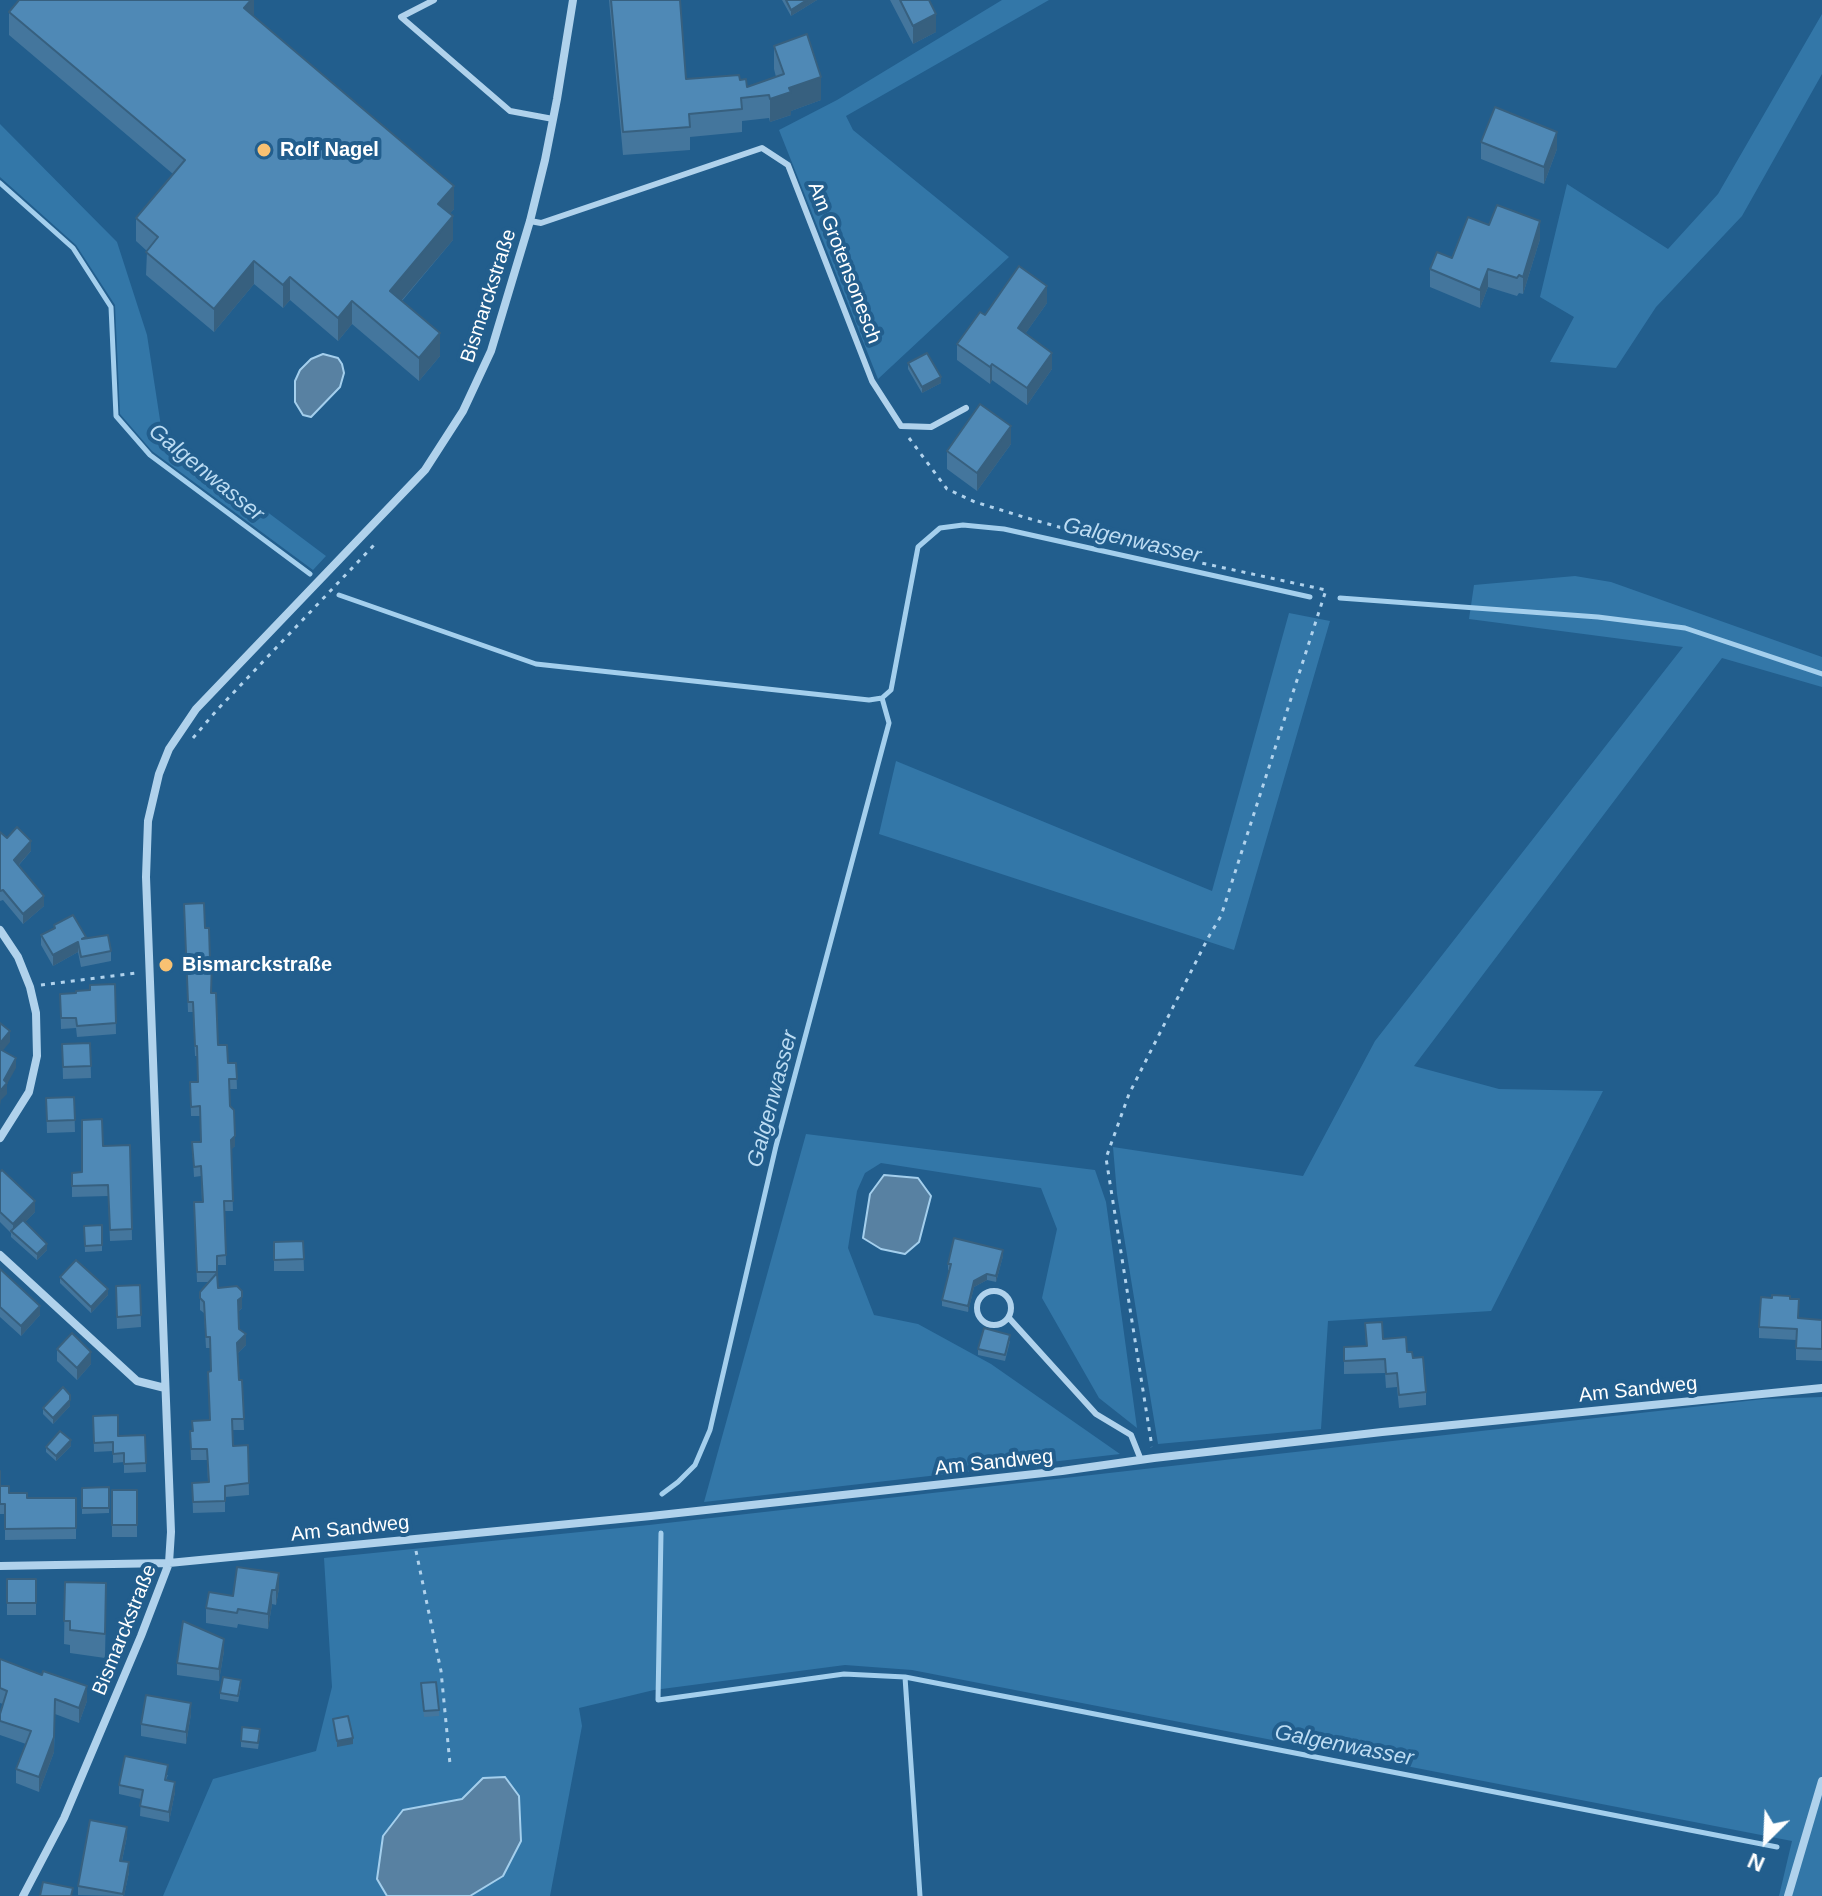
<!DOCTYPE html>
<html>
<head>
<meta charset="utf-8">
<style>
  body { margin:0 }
  #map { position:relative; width:1822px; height:1896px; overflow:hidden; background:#225e8d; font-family:Arial,sans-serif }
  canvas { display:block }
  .north { position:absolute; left:1726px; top:1800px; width:80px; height:80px; -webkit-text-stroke:6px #225e8d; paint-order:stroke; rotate:204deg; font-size:22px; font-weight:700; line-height:32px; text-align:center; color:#fff }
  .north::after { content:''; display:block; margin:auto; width:28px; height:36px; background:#fff; clip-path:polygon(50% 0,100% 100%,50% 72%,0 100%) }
</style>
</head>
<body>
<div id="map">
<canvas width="1822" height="1896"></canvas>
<div class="north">N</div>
</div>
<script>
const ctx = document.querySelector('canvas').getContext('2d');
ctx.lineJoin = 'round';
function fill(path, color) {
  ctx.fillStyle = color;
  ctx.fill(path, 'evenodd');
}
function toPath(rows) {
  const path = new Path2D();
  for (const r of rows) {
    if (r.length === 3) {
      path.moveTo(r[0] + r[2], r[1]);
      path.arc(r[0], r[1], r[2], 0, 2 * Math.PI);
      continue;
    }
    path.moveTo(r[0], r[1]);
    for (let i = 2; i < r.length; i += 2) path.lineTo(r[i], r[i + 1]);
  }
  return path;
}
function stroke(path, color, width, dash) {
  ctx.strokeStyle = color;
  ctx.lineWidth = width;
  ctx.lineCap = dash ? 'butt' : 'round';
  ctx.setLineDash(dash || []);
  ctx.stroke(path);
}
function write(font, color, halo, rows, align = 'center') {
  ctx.font = font + ' Arial,sans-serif';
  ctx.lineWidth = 8;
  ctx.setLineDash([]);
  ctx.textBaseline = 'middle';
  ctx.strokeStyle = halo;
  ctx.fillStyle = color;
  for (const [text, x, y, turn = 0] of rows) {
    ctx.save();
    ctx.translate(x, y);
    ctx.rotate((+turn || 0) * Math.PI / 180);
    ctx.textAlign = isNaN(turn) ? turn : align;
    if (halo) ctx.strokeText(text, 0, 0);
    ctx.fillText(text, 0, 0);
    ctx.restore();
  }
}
const green = toPath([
  [1002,0,1049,0,846,116,853,130,1009,257,878,379,779,130,837,100],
  [1822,14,1822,74,1742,216,1656,307,1616,368,1550,362,1574,317,1540,297,1567,184,1668,249,1718,194],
  [0,124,117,242,147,335,162,433,326,556,313,570,152,451,120,414,115,305,76,245,0,177],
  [1575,576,1611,582,1822,657,1822,687,1722,658,1414,1066,1499,1089,1603,1091,1491,1311,1328,1321,1321,1429,1158,1444,1117,1194,1113,1147,1303,1176,1375,1041,1683,647,1469,619,1474,585],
  [1289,613,1330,621,1234,950,879,834,896,761,1212,891],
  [806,1134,1095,1170,1106,1202,1137,1428,1099,1398,1042,1298,1057,1229,1041,1188,881,1163,865,1173,857,1191,848,1248,874,1315,918,1324,991,1364,1120,1454,704,1502],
  [1822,1397,1822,1896,1779,1896,1792,1841,912,1670,845,1665,654,1690,579,1708,582,1726,550,1896,163,1896,213,1779,316,1751,332,1687,324,1558,649,1525,1764,1399]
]);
const water = toPath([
  [323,354,338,358,342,364,344,373,340,387,311,417,303,415,295,402,295,381,300,370,311,359,323,354],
  [884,1175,918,1178,931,1196,919,1242,905,1254,881,1249,863,1238,870,1194,884,1175],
  [505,1777,519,1796,521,1841,503,1876,470,1896,387,1896,377,1879,383,1836,403,1810,462,1799,483,1778,505,1777]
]);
const stream = toPath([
  [0,183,73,248,111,307,116,416,150,455,310,574],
  [339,595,536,664,869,700,882,698,891,690,918,547,940,528,963,525,1004,529,1310,597],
  [1340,598,1598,617,1685,628,1822,674],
  [662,1494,678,1482,695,1465,710,1430,776,1146,889,723,882,698],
  [661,1533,658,1700,844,1674,905,1677,1777,1847],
  [905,1677,920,1896]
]);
const path = toPath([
  [909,438,947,489,975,502,1027,518,1137,549,1326,590,1221,916,1208,938,1129,1094,1106,1158,1152,1447],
  [193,738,217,710,374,545],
  [41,985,137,973],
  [416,1551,441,1671,450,1764]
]);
const lane = toPath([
  [434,0,401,17,510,111,553,119],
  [530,221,541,223,762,148,788,165,872,381,901,426,931,427,966,408],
  [994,1308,17],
  [1009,1318,1096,1414,1131,1435,1141,1460]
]);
const street = toPath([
  [0,930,18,957,30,987,36,1013,37,1056,29,1092,0,1138],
  [0,1255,137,1381,165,1388],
  [0,1566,169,1563,651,1516,1062,1471,1154,1458,1382,1432,1822,1388],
  [23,1896,64,1818,141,1636,169,1563,171,1532,146,877,148,821,159,774,169,749,196,709,425,470,463,411,491,351,530,221,545,160,557,99,573,0],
  [1788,1896,1822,1781]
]);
const wall = toPath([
  [254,0,254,16,454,209,450,213,453,240,402,301,440,356,419,381,352,324,338,341,290,300,283,308,254,284,214,332,146,275,147,251,136,241,136,218,173,174,9,35,9,12],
  [609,0,680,0,686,79,740,80,747,87,776,77,774,69,774,46,821,100,791,111,791,115,770,122,769,118,742,121,742,132,690,137,690,150,623,155],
  [782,0,817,0,791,16],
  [890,0,929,0,936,32,913,44],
  [1481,142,1557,149,1544,184,1481,159],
  [1489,225,1540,239,1523,294,1519,293,1517,296,1488,287,1480,308,1430,287,1430,269,1452,258],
  [1047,303,1025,334,1052,369,1027,405,992,380,990,384,957,360,957,344,985,315],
  [908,363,941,383,922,393,908,369],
  [1011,444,977,491,947,469,947,451],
  [0,832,7,838,31,851,19,865,44,906,23,924,3,900,0,901],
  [184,904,205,928,218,1045,228,1063,236,1063,237,1089,229,1089,230,1106,235,1146,231,1149,233,1211,225,1211,226,1265,217,1265,218,1288,242,1308,239,1311,239,1329,246,1345,238,1353,239,1380,242,1380,244,1430,232,1430,233,1446,248,1445,249,1495,225,1497,225,1512,193,1513,192,1483,208,1482,207,1460,191,1460,190,1431,192,1431,210,1420,210,1348,206,1348,204,1313,200,1310,200,1292,209,1282,197,1282,194,1202,202,1202,201,1176,194,1177,192,1142,200,1142,200,1116,191,1116,190,1082,198,1082,197,1056,195,1056,193,1012,188,1012],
  [54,925,86,938,111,951,111,961,81,967,78,952,53,966,41,945,41,935,54,928],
  [115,984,116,1034,77,1037,76,1028,61,1029,60,994,76,993],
  [90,1043,91,1078,63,1079,62,1044],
  [74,1097,75,1132,47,1133,46,1098],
  [130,1145,132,1240,110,1241,108,1196,72,1197,72,1173,82,1172,103,1146],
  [0,1172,35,1212,25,1222,47,1250,37,1260,11,1237,11,1233,0,1222],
  [102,1225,102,1251,85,1252,84,1226],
  [303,1241,304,1271,274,1271,274,1242],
  [1003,1256,996,1282,987,1280,974,1287,968,1312,942,1306,942,1300,949,1270,948,1270,948,1264],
  [0,1269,40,1315,21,1336,0,1317],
  [60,1277,108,1295,91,1313,60,1283],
  [140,1285,141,1327,117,1329,116,1286],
  [1790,1299,1798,1318,1822,1320,1822,1361,1796,1360,1796,1340,1759,1338,1759,1327],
  [1365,1323,1383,1339,1407,1352,1413,1358,1426,1392,1426,1405,1399,1408,1397,1387,1386,1388,1385,1373,1344,1374,1344,1347,1366,1346],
  [1010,1341,1005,1361,978,1355,978,1349],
  [57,1349,91,1364,77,1380,57,1361],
  [70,1406,53,1424,43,1414,43,1408],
  [93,1416,118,1436,145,1435,146,1472,124,1473,124,1462,113,1463,113,1451,94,1452],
  [71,1446,56,1461,46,1452,46,1447],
  [0,1471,0,1486,9,1493,27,1498,76,1498,76,1539,5,1540,5,1514,0,1514],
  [109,1487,109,1513,82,1514,82,1488],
  [112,1490,137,1490,137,1537,112,1537],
  [7,1579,36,1579,36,1615,7,1615],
  [65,1582,106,1606,105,1658,70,1653,70,1645,64,1644],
  [279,1588,276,1605,272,1604,268,1629,238,1624,237,1628,206,1623,206,1608,233,1596],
  [224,1651,219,1681,177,1675,177,1663],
  [0,1659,87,1701,79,1723,55,1714,54,1752,39,1792,16,1783,16,1769,26,1744,0,1735,0,1714,3,1704,0,1703],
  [241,1686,238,1702,220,1699,220,1693],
  [421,1689,439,1710,439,1716,424,1717],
  [191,1714,186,1744,141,1736,141,1724],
  [260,1735,258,1749,241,1747,241,1741],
  [168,1775,166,1780,175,1792,169,1822,140,1816,141,1799,119,1794,119,1785],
  [127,1836,122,1861,129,1872,124,1896,78,1895,78,1886]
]);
const shadedWall = toPath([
  [251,0,254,0,254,21,244,8],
  [807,0,817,0,791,16,791,10],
  [936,14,936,32,913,44,913,26],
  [821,77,821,100,791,111,791,115,770,122,770,99,789,88],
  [1557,132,1557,149,1544,184,1544,167],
  [454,186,454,209,438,227,438,204],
  [453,216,453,240,390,314,390,291],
  [1540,221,1540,239,1523,294,1523,277],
  [254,261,254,284,214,332,214,309],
  [1488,269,1488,287,1480,308,1480,290],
  [290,277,290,300,283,308,283,285],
  [1047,286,1047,303,1018,344,1018,328],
  [352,301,352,324,338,341,338,318],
  [440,333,440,356,419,381,419,358],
  [1052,353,1052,369,1027,405,1027,388],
  [992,364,992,380,990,384,990,367],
  [941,377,941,383,922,393,922,387],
  [1011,426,1011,444,977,491,977,473],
  [31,841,31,851,14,870,14,860],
  [44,896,44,906,23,924,23,914],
  [78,942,78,952,53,966,53,955],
  [10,1031,10,1042,0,1054,0,1043],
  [16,1058,16,1068,7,1084,7,1094,1,1100,0,1106,0,1091,4,1080],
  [235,1136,235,1146,231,1150,231,1140],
  [35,1201,35,1212,13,1235,13,1224],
  [47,1244,47,1250,37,1260,37,1254],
  [1003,1250,1003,1256,996,1282,996,1276],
  [987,1274,987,1280,974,1287,968,1312,968,1306,974,1281],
  [108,1289,108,1295,91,1313,91,1307],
  [242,1297,242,1308,238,1312,238,1300],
  [40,1306,40,1315,21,1336,21,1326],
  [246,1334,246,1345,237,1354,237,1343],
  [91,1352,91,1364,77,1380,77,1368],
  [70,1400,70,1406,53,1424,53,1418],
  [71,1440,71,1446,56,1461,56,1456],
  [279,1573,279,1588,276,1605,276,1590],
  [272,1590,272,1604,268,1629,268,1614],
  [224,1639,224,1651,219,1681,219,1669],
  [87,1686,87,1701,79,1723,79,1708],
  [191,1703,191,1714,186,1744,186,1732],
  [54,1737,54,1752,39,1792,39,1777],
  [353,1738,353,1744,337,1747,337,1741],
  [175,1782,175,1792,169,1822,169,1812],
  [127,1827,127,1836,120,1870,120,1861],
  [129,1862,129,1872,124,1896,123,1896]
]);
const building = toPath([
  [19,0,251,0,244,8,454,186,438,204,453,216,390,291,440,333,419,358,352,301,338,318,290,277,283,285,254,261,214,309,146,252,158,237,136,218,185,160,9,12,19,0],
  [611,0,680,0,686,79,739,75,740,80,746,79,747,87,784,74,774,46,807,34,821,77,789,88,791,92,770,99,769,95,741,98,742,109,689,114,690,127,623,132,611,0],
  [786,0,807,0,791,10,786,0],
  [900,0,929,0,936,14,913,26,900,0],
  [1495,107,1557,132,1544,167,1481,142,1495,107],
  [1497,205,1540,221,1523,277,1519,275,1517,278,1488,269,1480,290,1430,269,1437,252,1452,258,1468,217,1489,225,1497,205],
  [1019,266,1047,286,1018,328,1052,353,1027,388,992,364,990,367,957,344,980,312,985,315,1019,266],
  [927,353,941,377,922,387,908,363,927,353],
  [980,404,1011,426,977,473,947,451,980,404],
  [17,827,31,841,14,860,44,896,23,914,3,890,0,891,0,832,7,838,17,827],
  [204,903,205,928,209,928,210,960,212,961,211,993,216,993,218,1045,227,1045,228,1063,236,1063,237,1079,229,1079,230,1106,234,1110,235,1136,231,1140,233,1201,224,1201,226,1255,217,1256,217,1272,197,1272,194,1202,203,1202,201,1166,194,1167,192,1142,201,1142,200,1106,191,1107,190,1082,198,1082,197,1046,195,1046,193,1002,188,1002,184,904,204,903],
  [73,915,86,937,82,939,108,935,111,951,81,957,78,942,53,955,41,935,55,928,54,925,73,915],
  [115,984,116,1023,77,1026,76,1018,61,1018,60,994,76,993,76,991,90,990,90,985,115,984],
  [0,1023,10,1031,0,1043,0,1023],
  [90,1043,91,1066,63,1067,62,1044,90,1043],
  [0,1049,16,1058,4,1080,7,1083,0,1091,0,1049],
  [74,1097,75,1120,47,1121,46,1098,74,1097],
  [102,1119,103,1146,130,1145,132,1229,110,1230,108,1185,72,1186,72,1173,82,1172,82,1120,102,1119],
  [2,1170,35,1201,13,1224,0,1212,0,1172,2,1170],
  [23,1220,47,1244,37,1254,11,1231,23,1220],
  [102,1225,102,1245,85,1246,84,1226,102,1225],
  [954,1238,1003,1250,996,1276,987,1274,974,1281,968,1306,942,1300,951,1264,948,1264,954,1238],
  [303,1241,304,1259,274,1260,274,1242,303,1241],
  [76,1260,108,1289,91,1307,60,1277,76,1260],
  [0,1269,40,1306,21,1326,0,1307,0,1269],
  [217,1273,218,1288,237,1286,242,1291,242,1297,238,1300,239,1329,246,1334,237,1343,239,1380,242,1380,244,1419,232,1419,233,1446,248,1445,249,1483,225,1486,225,1501,193,1502,192,1483,209,1482,207,1449,191,1449,190,1431,193,1431,192,1421,210,1420,208,1372,211,1371,210,1337,206,1337,204,1302,200,1298,200,1292,217,1273],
  [140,1285,141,1315,117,1317,116,1286,140,1285],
  [1772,1295,1790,1296,1790,1299,1799,1299,1798,1318,1822,1320,1822,1349,1796,1348,1797,1329,1759,1327,1761,1297,1772,1298,1772,1295],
  [1382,1322,1383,1339,1406,1337,1407,1352,1412,1352,1413,1358,1423,1357,1426,1392,1399,1395,1397,1373,1386,1374,1385,1359,1344,1361,1344,1347,1367,1346,1365,1323,1382,1322],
  [984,1328,1010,1335,1005,1355,978,1349,984,1328],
  [72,1333,91,1352,77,1368,57,1349,72,1333],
  [63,1387,70,1395,70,1400,53,1418,43,1408,63,1387],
  [118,1415,118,1436,145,1435,146,1463,124,1464,124,1453,113,1454,113,1442,94,1443,93,1416,118,1415],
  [60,1431,71,1440,56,1456,46,1447,60,1431],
  [0,1471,0,1486,9,1486,9,1493,27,1493,27,1498,76,1498,76,1528,5,1529,5,1504,0,1504,0,1471],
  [109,1487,109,1508,82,1508,82,1488,109,1487],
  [112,1490,137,1490,137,1525,112,1525,112,1490],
  [237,1567,279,1573,276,1590,272,1590,268,1614,238,1609,237,1613,206,1608,209,1592,233,1596,237,1567],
  [7,1579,36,1579,36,1603,7,1603,7,1579],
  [65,1582,106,1583,105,1634,70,1630,70,1621,64,1621,65,1582],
  [183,1621,224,1639,219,1669,177,1663,183,1621],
  [0,1659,42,1675,43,1671,87,1686,79,1708,55,1699,54,1737,39,1777,16,1769,31,1731,0,1721,0,1714,7,1691,0,1688,0,1659],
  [223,1677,241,1680,238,1696,220,1693,223,1677],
  [436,1682,439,1710,424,1711,421,1683,436,1682],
  [146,1695,191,1703,186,1732,141,1724,146,1695],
  [348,1716,353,1738,337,1741,333,1719,348,1716],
  [242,1727,260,1729,258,1743,241,1741,242,1727],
  [125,1756,168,1765,165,1780,175,1782,169,1812,140,1806,143,1790,119,1785,125,1756],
  [90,1820,127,1827,120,1861,129,1862,123,1894,78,1886,90,1820],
  [43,1882,73,1888,71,1896,40,1896,43,1882]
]);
const markers = [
  [264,150,8,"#f8c172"],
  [166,965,8,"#f8c172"]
];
const poiNames = [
  ["Rolf Nagel",280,150],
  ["Bismarckstraße",182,965]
];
const streetNames = [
  ["Am Grotensonesch",844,263,69],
  ["Bismarckstraße",489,296,-72],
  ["Am Sandweg",1638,1390,-6],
  ["Am Sandweg",994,1463,-6],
  ["Am Sandweg",350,1529,-6],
  ["Bismarckstraße",125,1630,-68]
];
const waterNames = [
  ["Galgenwasser",206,473,39],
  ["Galgenwasser",1132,541,13],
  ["Galgenwasser",773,1099,-75],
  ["Galgenwasser",1344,1746,11]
];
fill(green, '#3377a8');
fill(water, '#5881a2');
stroke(water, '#a4cfed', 2);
stroke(stream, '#a4cfed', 5);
stroke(path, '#b0d2ec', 3, [4, 6]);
stroke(lane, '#b0d2ec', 6);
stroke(street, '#b0d2ec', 8);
fill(wall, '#44769d');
fill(shadedWall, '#37607f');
fill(building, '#4f89b6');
stroke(building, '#37607f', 2);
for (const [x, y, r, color] of markers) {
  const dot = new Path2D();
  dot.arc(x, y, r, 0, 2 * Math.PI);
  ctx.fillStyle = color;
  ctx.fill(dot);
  stroke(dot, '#225e8d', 3);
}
write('bold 20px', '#fff', '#225e8d', poiNames, 'left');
write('20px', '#fff', '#225e8d', streetNames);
write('italic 22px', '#bcdcf3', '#225e8d', waterNames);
</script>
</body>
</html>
